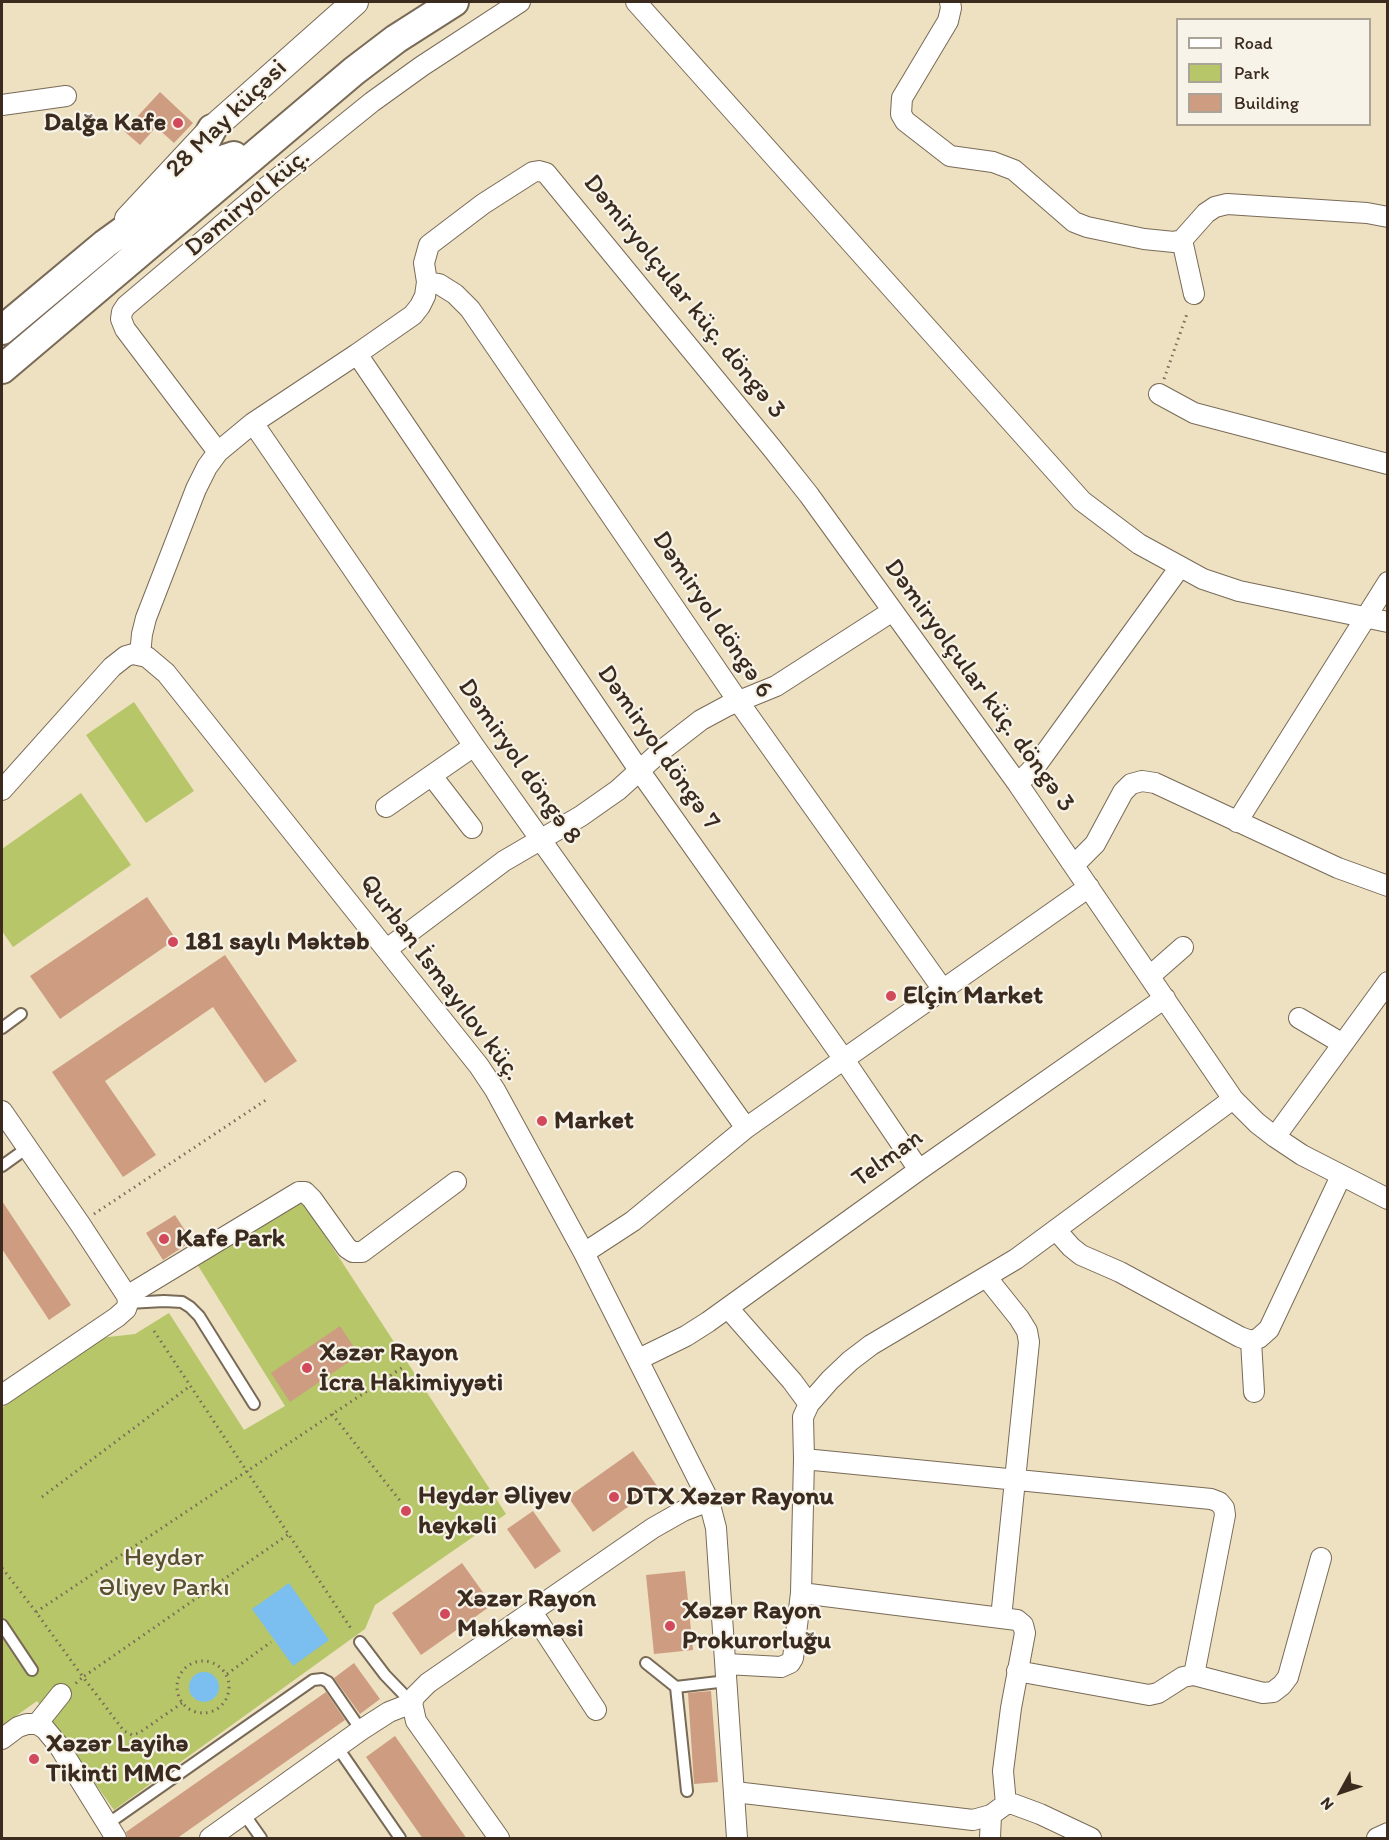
<!DOCTYPE html>
<html>
<head>
<meta charset="utf-8">
<style>
  body { margin:0 }
  #map { position:relative; width:1389px; height:1840px; overflow:hidden; background:#ede1c1; font-family:Itim,sans-serif }
  canvas { display:block }
  .frame { position:absolute; inset:0; border:3px solid #3b2a1e; pointer-events:none }
  .legend { position:absolute; left:1176px; top:18px; width:195px; height:108px; box-sizing:border-box; background:#f7f3e8; border:2px solid #aca397; margin:0; padding:8px 10px; list-style:none; font-size:18px; color:#3b2a1e }
  .legend li { display:flex; align-items:center; gap:12px; height:30px }
  .legend b { width:30px; border:2px solid #aca397 }
  .north { position:absolute; left:1311px; top:1762px; width:60px; height:60px; -webkit-text-stroke:4px #f7f3e8; paint-order:stroke; rotate:230deg; font-size:16px; font-weight:700; line-height:24px; text-align:center; color:#3b2a1e }
  .north::after { content:''; display:block; margin:auto; width:21px; height:27px; background:#3b2a1e; clip-path:polygon(50% 0,100% 100%,50% 72%,0 100%) }
</style>
</head>
<body>
<div id="map">
<canvas width="1389" height="1840"></canvas>
<div class="frame"></div>
<ul class="legend">
<li><b style="height:8px;background:#fff"></b>Road</li>
<li><b style="height:16px;background:#b6c669"></b>Park</li>
<li><b style="height:16px;background:#ce9c80"></b>Building</li>
</ul>
<div class="north">N</div>
</div>
<script>
const ctx = document.querySelector('canvas').getContext('2d');
ctx.lineJoin = 'round';
function fill(path, color) {
  ctx.fillStyle = color;
  ctx.fill(path, 'evenodd');
}
function toPath(rows) {
  const path = new Path2D();
  for (const r of rows) {
    if (r.length === 3) {
      path.moveTo(r[0] + r[2], r[1]);
      path.arc(r[0], r[1], r[2], 0, 2 * Math.PI);
      continue;
    }
    path.moveTo(r[0], r[1]);
    for (let i = 2; i < r.length; i += 2) path.lineTo(r[i], r[i + 1]);
  }
  return path;
}
function stroke(path, color, width, dash) {
  ctx.strokeStyle = color;
  ctx.lineWidth = width;
  ctx.lineCap = dash ? 'butt' : 'round';
  ctx.setLineDash(dash || []);
  ctx.stroke(path);
}
function write(font, color, halo, rows, align = 'center') {
  ctx.font = font + ' Itim,sans-serif';
  ctx.lineWidth = 4.5;
  ctx.setLineDash([]);
  ctx.textBaseline = 'middle';
  ctx.strokeStyle = halo;
  ctx.fillStyle = color;
  for (const [text, x, y, turn = 0] of rows) {
    ctx.save();
    ctx.translate(x, y);
    ctx.rotate((+turn || 0) * Math.PI / 180);
    ctx.textAlign = isNaN(turn) ? turn : align;
    if (halo) ctx.strokeText(text, 0, 0);
    ctx.fillText(text, 0, 0);
    ctx.restore();
  }
}
const green = toPath([
  [134,702,194,791,146,823,86,735],
  [81,793,131,865,13,947,2,931,2,849],
  [301,1199,506,1514,375,1605,365,1629,114,1810,37,1701,2,1726,2,1408,100,1338,135,1334,169,1313,244,1430,285,1406,197,1264]
]);
const water = toPath([
  [289,1583,329,1640,293,1666,252,1609],
  [204,1687,15]
]);
const building = toPath([
  [160,92,193,123,174,143,156,127,140,145,124,131],
  [147,897,176,939,60,1019,30,976],
  [225,955,297,1061,265,1083,213,1007,105,1081,156,1155,123,1177,52,1072],
  [2,1201,71,1305,49,1320,2,1249],
  [175,1215,192,1241,163,1260,146,1233],
  [340,1326,359,1355,290,1402,271,1373],
  [633,1451,657,1486,593,1532,568,1497],
  [533,1511,561,1551,535,1569,507,1529],
  [462,1563,492,1605,421,1655,392,1613],
  [685,1571,693,1650,654,1654,646,1575],
  [354,1663,380,1699,360,1714,334,1678],
  [711,1691,718,1782,694,1784,688,1693],
  [326,1692,345,1720,176,1839,128,1839,126,1832],
  [395,1736,467,1839,423,1839,366,1757]
]);
const path = toPath([
  [1164,379,1188,311],
  [94,1214,266,1100],
  [154,1331,352,1630],
  [332,1414,401,1502],
  [42,1497,190,1386],
  [2,1568,36,1612,83,1677,75,1684],
  [36,1612,403,1367],
  [203,1687,26],
  [227,1674,271,1642],
  [182,1703,139,1733,132,1735,124,1731,83,1677,289,1534]
]);
const service = toPath([
  [2,1028,21,1014],
  [2,1166,27,1148],
  [128,1303,164,1301,182,1302,190,1307,199,1316,254,1404],
  [2,1625,32,1670],
  [360,1642,385,1675,412,1703],
  [646,1663,676,1687],
  [338,1748,400,1838],
  [687,1791,676,1687,727,1681],
  [244,1814,261,1838],
  [106,1825,313,1680,322,1679,328,1682,361,1730]
]);
const minor = toPath([
  [636,2,1082,501,1139,544,1203,579,1239,591,1388,622],
  [950,2,951,8,948,21,902,98,901,114,905,121,950,156,993,162,1014,170,1074,222,1087,227,1144,239,1174,242,1182,240,1206,213,1215,207,1227,204,1367,213,1388,217],
  [2,105,66,96],
  [1182,240,1194,294],
  [427,282,439,284,455,294,470,309,738,701,944,991],
  [357,354,639,770,843,1058,919,1170],
  [1159,394,1194,413,1388,464],
  [253,423,474,746,746,1128],
  [218,452,125,329,121,319,122,312,126,306,268,186,372,102,422,66,520,2],
  [140,655,142,634,146,618,196,489,207,467,218,452,253,423,357,354,413,315,420,306,425,296,427,282,424,263,429,245,483,204,533,172,539,171,546,173,771,447,809,495,1018,784,1233,1099,1257,1123,1275,1137,1302,1155,1388,1199],
  [432,776,472,828],
  [1018,784,1038,763,1180,567],
  [2,790,112,667,126,656,133,654,147,657,166,673,479,1066,495,1090,584,1253,709,1501,716,1528,737,1838],
  [386,807,474,746],
  [1237,822,1388,582],
  [1074,865,1095,844,1123,792,1131,784,1142,781,1155,783,1338,868,1388,886],
  [387,949,504,861,581,816,618,790,661,751,701,720,727,706,776,686,891,612],
  [1150,976,1183,947],
  [1299,1018,1343,1044],
  [2,1111,80,1224,127,1296,128,1303,126,1309,117,1317,2,1395],
  [1275,1137,1388,982],
  [1056,1230,1071,1247,1081,1255,1120,1272,1240,1337,1251,1341,1259,1338,1269,1329,1341,1176],
  [584,1253,633,1221,746,1128,1089,887],
  [987,1278,1019,1318,1027,1331,1029,1342,1001,1618],
  [127,1296,299,1192,305,1192,312,1199,347,1248,353,1252,362,1252,456,1182],
  [728,1308,792,1381,809,1404],
  [1251,1341,1254,1392],
  [639,1359,686,1336,708,1322,919,1170,1165,998],
  [804,1459,1211,1499,1219,1502,1224,1508,1225,1515,1194,1675,1183,1677,1158,1693,1149,1695,1017,1671],
  [801,1593,1017,1620,1023,1625,1025,1633,1011,1708,1003,1771,1006,1804],
  [532,1612,596,1710],
  [726,1664,781,1667,790,1663,793,1658,801,1593,804,1459,803,1417,809,1404,830,1380,850,1361,871,1345,1016,1259,1233,1099],
  [1194,1675,1263,1693,1273,1692,1282,1685,1288,1677,1321,1558],
  [37,1724,61,1694],
  [2,1739,18,1727,27,1724,37,1724,45,1729,59,1746,116,1838],
  [735,1792,973,1820,991,1815,1006,1804,1013,1804,1040,1814,1091,1838],
  [210,1838,361,1730,389,1712,412,1703],
  [499,1838,416,1721,412,1703,415,1696,428,1683,653,1528,683,1511,709,1501],
  [990,1838,991,1815],
  [1377,1838,1388,1833]
]);
const tertiary = toPath([
  [128,219,212,129,355,2]
]);
const secondary = toPath([
  [212,129,204,144,203,154,206,158,216,162,234,156],
  [2,330,105,244,152,210,213,171],
  [2,369,354,71,396,39,454,2]
]);
const markers = [
  [178,123,6,"#d1495b"],
  [173,942,6,"#d1495b"],
  [891,996,6,"#d1495b"],
  [542,1121,6,"#d1495b"],
  [164,1239,6,"#d1495b"],
  [307,1368,6,"#d1495b"],
  [614,1497,6,"#d1495b"],
  [406,1511,6,"#d1495b"],
  [445,1614,6,"#d1495b"],
  [670,1626,6,"#d1495b"],
  [34,1759,6,"#d1495b"]
];
const streetNames = [
  ["28 May küçəsi",227,119,-44],
  ["Dəmiryol küç.",248,203,-40],
  ["Dəmiryolçular küç. döngə 3",684,297,51],
  ["Dəmiryol döngə 6",712,615,56],
  ["Dəmiryolçular küç. döngə 3",979,686,54],
  ["Dəmiryol döngə 7",658,748,55],
  ["Dəmiryol döngə 8",519,762,55],
  ["Qurban İsmayılov küç.",440,978,53],
  ["Telman",888,1159,-36]
];
const poiNames = [
  ["Dalğa Kafe",166,123,"right"],
  ["181 saylı Məktəb",185,942],
  ["Elçin Market",903,996],
  ["Market",554,1121],
  ["Kafe Park",176,1239],
  ["Xəzər Rayon",319,1353],
  ["İcra Hakimiyyəti",319,1383],
  ["Heydər Əliyev",418,1496],
  ["heykəli",418,1526],
  ["DTX Xəzər Rayonu",626,1497],
  ["Xəzər Rayon",457,1599],
  ["Məhkəməsi",457,1629],
  ["Xəzər Rayon",682,1611],
  ["Prokurorluğu",682,1641],
  ["Xəzər Layihə",46,1744],
  ["Tikinti MMC",46,1774]
];
const parkNames = [
  ["Heydər",164,1558],
  ["Əliyev Parkı",164,1588]
];
fill(green, '#b6c669');
fill(water, '#7bbff1');
fill(building, '#ce9c80');
stroke(service, '#796a57', 14);
stroke(minor, '#796a57', 22);
stroke(tertiary, '#796a57', 28);
stroke(secondary, '#796a57', 32);
stroke(path, '#796a57', 3, [1.5, 4.5]);
stroke(service, '#fff', 10);
stroke(minor, '#fff', 20);
stroke(tertiary, '#fff', 26);
stroke(secondary, '#fff', 28);
for (const [x, y, r, color] of markers) {
  const dot = new Path2D();
  dot.arc(x, y, r, 0, 2 * Math.PI);
  ctx.fillStyle = color;
  ctx.fill(dot);
  stroke(dot, '#f7f3e8', 2);
}
write('26px', '#3b2a1e', '#f7f3e8', streetNames);
write('bold 26px', '#3b2a1e', '#f7f3e8', poiNames, 'left');
write('26px', '#5a5131', '#f7f3e8', parkNames);
</script>
</body>
</html>
